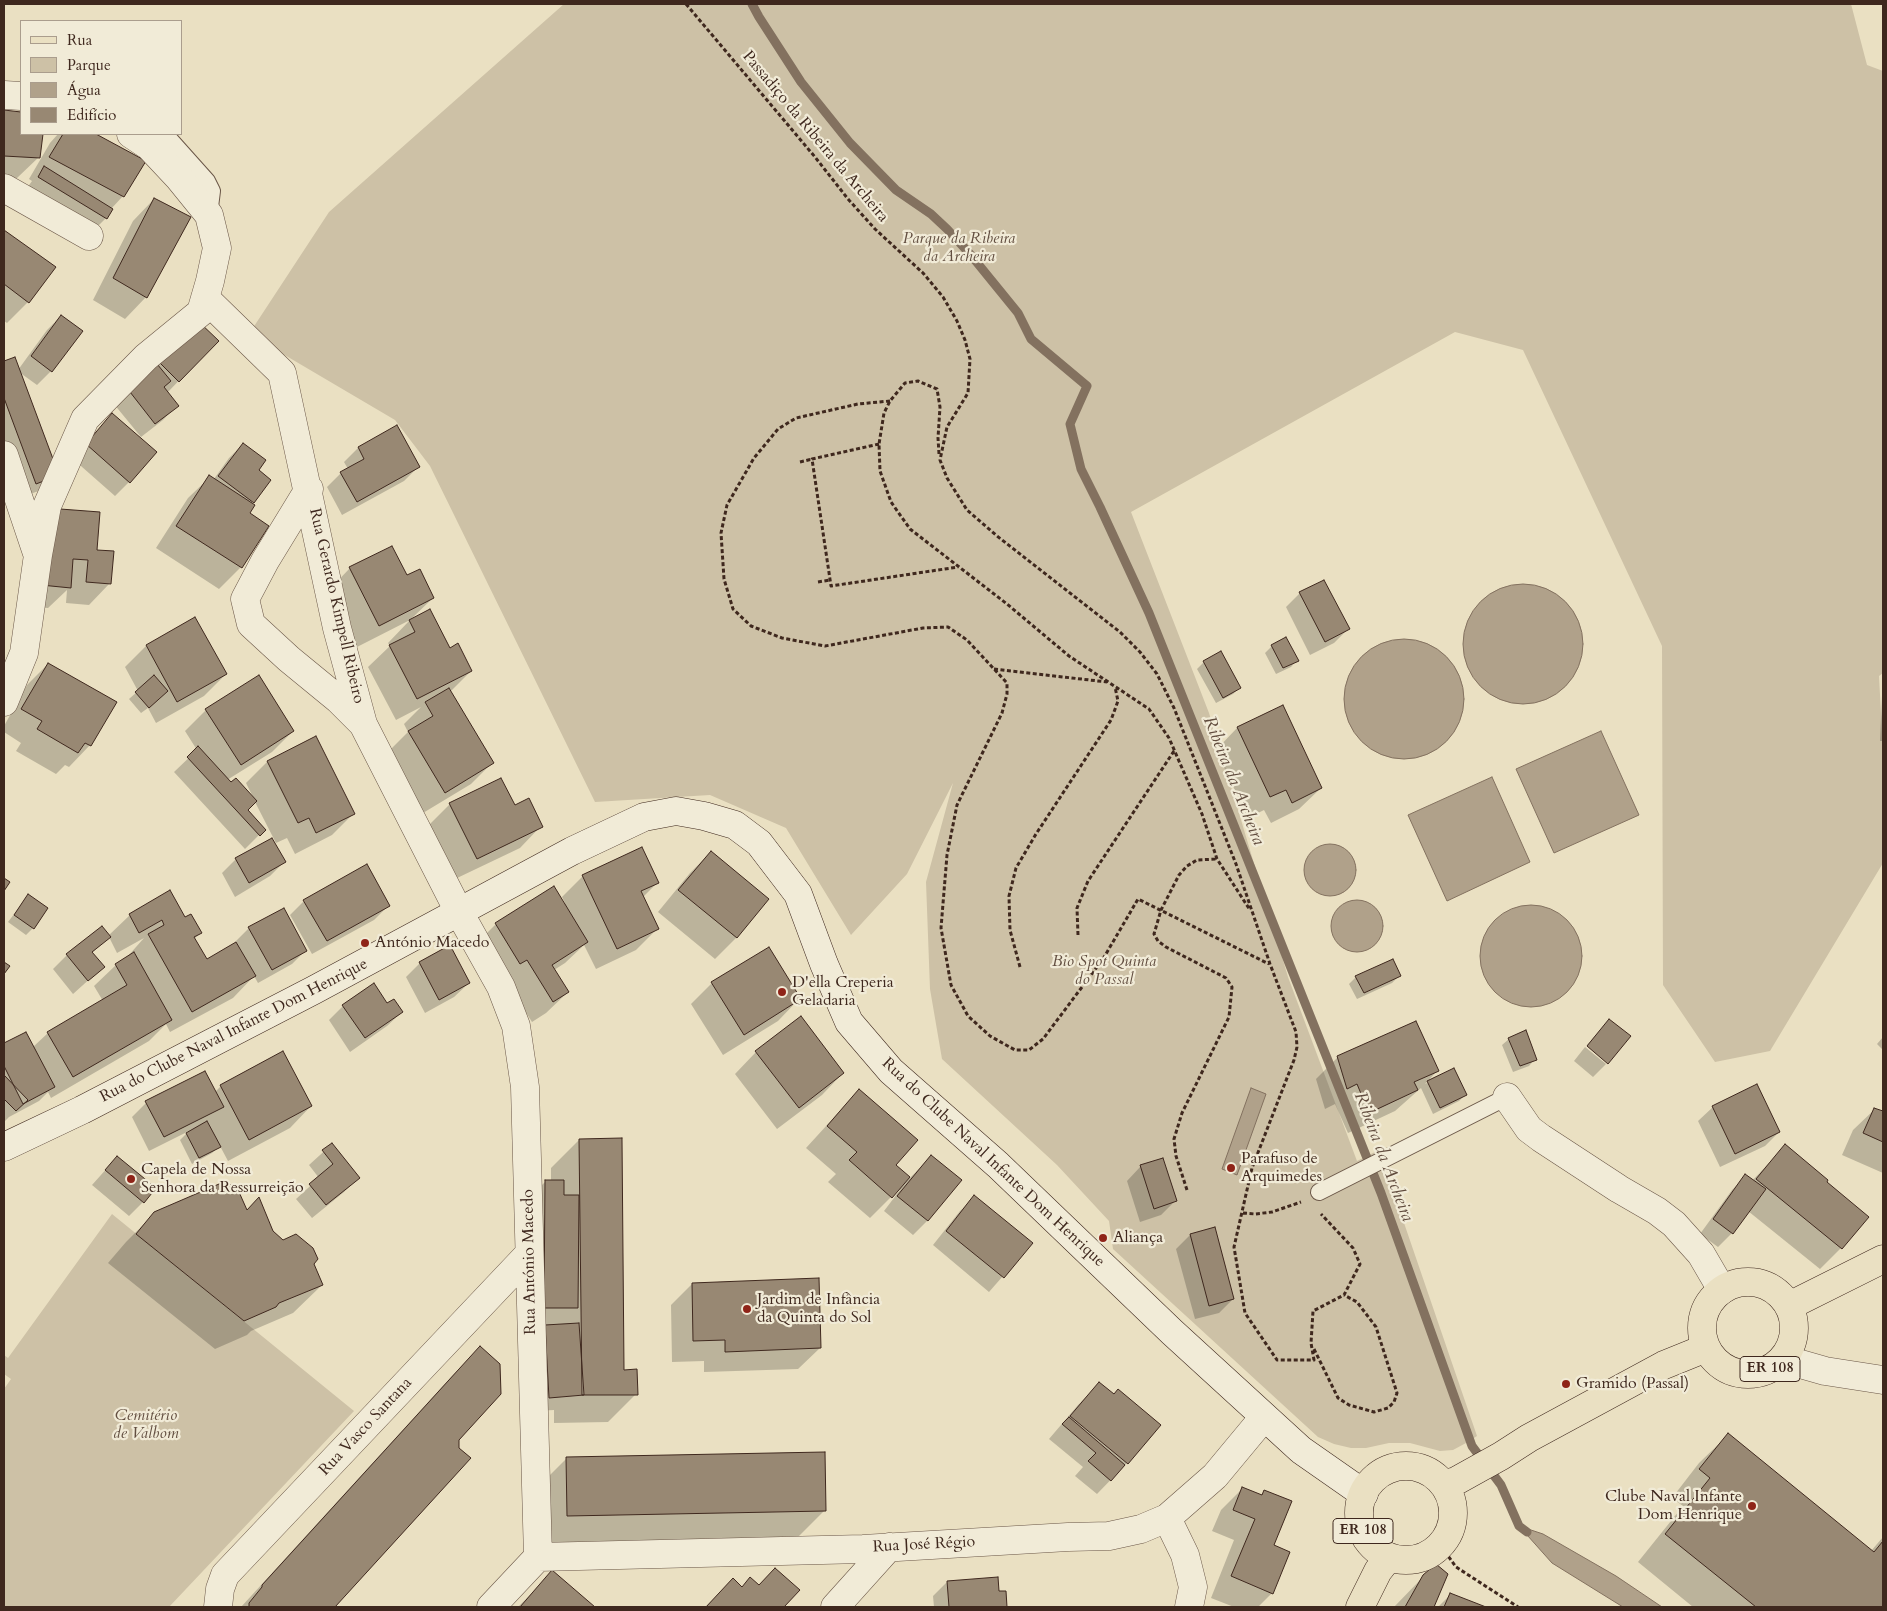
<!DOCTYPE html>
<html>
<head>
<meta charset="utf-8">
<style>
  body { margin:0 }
  #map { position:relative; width:1887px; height:1611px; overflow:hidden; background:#eae0c2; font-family:Cardo,serif }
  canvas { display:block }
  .frame { position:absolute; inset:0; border:5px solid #3f281e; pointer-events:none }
  .legend { position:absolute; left:20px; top:20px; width:162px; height:115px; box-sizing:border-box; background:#f1ebd7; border:1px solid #aa9d8d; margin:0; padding:6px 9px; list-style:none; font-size:15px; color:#3f281e }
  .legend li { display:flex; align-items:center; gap:10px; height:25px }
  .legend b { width:25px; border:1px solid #aa9d8d }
</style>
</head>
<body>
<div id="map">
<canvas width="1887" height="1611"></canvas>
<div class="frame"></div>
<ul class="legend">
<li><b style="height:6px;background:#eae0c2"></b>Rua</li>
<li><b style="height:14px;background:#cdc1a6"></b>Parque</li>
<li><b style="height:14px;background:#b0a18a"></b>Água</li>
<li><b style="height:14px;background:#988873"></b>Edifício</li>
</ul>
</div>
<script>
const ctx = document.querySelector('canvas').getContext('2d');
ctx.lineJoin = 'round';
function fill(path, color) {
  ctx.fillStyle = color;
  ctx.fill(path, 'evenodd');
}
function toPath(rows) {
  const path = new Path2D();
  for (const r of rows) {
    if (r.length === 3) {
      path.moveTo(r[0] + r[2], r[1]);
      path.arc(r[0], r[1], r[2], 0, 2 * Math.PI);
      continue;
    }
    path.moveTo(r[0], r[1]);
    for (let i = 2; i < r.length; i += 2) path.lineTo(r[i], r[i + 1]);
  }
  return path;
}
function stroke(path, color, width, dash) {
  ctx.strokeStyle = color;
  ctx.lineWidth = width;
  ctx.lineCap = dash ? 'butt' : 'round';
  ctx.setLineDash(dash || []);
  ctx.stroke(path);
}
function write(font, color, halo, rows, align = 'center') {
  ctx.font = font + ' Cardo,serif';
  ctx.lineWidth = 4.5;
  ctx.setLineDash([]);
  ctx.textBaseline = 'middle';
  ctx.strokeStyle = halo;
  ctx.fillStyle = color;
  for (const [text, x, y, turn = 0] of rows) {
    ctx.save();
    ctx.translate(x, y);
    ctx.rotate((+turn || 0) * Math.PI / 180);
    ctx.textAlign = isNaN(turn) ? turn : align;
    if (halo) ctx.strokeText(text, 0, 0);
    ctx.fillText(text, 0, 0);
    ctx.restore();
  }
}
const green = toPath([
  [564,4,1851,4,1867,65,1883,71,1883,673,1879,676,1883,751,1883,863,1770,1051,1715,1062,1663,985,1662,646,1523,350,1455,332,1131,512,1209,713,1288,977,1357,1161,1379,1150,1477,1436,1466,1443,1453,1450,1440,1451,1410,1443,1389,1443,1366,1448,1351,1448,1334,1444,1318,1437,1113,1249,1109,1221,1057,1165,942,1059,930,989,926,882,953,783,907,874,851,935,786,828,710,795,595,802,430,466,395,420,249,334,329,212],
  [112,1214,354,1411,169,1607,4,1607,4,1389,11,1379,4,1374,4,1355,8,1358]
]);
const water = toPath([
  [1523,644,60],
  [1404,699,60],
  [1601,731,1639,815,1554,853,1516,769,1601,731],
  [1492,777,1530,862,1447,901,1408,815,1492,777],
  [1330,870,26],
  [1357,926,26],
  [1531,956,51],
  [1251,1088,1266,1094,1237,1175,1222,1169,1251,1088],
  [1519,1526,1543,1534,1616,1576,1662,1607,1623,1607,1552,1563,1519,1526]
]);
const shadow = toPath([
  [4,111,21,113,21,134,42,134,39,157,17,178,4,178],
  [58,134,93,134,144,162,123,196,111,209,106,218,92,232,25,191,32,181,29,179,50,143],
  [154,199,146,297,125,319,93,300,133,221],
  [4,231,54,268,28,302,7,323,4,321],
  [61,316,51,371,37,385,19,372,58,475,44,489,22,497,4,449,4,363,14,359,18,370,47,330],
  [198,322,217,341,167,393,177,405,163,420,141,437,109,398],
  [112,415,129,482,115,496,73,459],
  [396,427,418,467,404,481,342,515,327,487,341,473,348,469,344,462,358,448],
  [243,444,257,470,269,480,251,504,249,513,268,526,241,567,219,589,156,548,188,498,210,477,214,479,229,458],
  [47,509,96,551,110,583,89,605,66,603,67,590,48,608,20,606],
  [350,568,406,577,433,598,410,620,449,649,471,671,450,692,492,763,471,784,423,813,387,753,408,732,404,724,421,707,396,720,368,667,390,646,388,643,410,620,357,647,329,590],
  [1300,593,1348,629,1334,643,1310,655,1286,607],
  [195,619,226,674,204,696,156,723,148,708,141,713,129,699,138,691,125,667,146,646],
  [1272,646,1297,660,1291,667,1276,674,1265,653],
  [1204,662,1239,688,1233,694,1216,703,1197,669],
  [48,664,90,745,69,767,65,765,56,774,16,751,21,743,4,732,4,726,27,685],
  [1883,673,1883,741,1880,741],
  [1282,707,1321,788,1299,809,1271,823,1264,810,1248,818,1216,750,1237,728],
  [206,710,293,731,272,752,227,780,253,797,246,783,267,762,315,738,353,814,332,835,295,854,287,838,276,843,255,802,246,811,264,830,245,849,174,772,197,750,185,731],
  [450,804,514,806,541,826,520,848,455,879,429,825],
  [711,852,767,899,736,938,715,959,658,912,690,873],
  [236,859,284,862,270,876,235,897,222,873],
  [583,876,657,883,643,897,657,929,636,950,596,969,584,945,565,963,554,970,568,992,546,1013,532,1022,506,981,475,945,496,924,565,903,562,897],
  [28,896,33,928,26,935,8,922],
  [304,901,388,906,374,920,312,954,290,915],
  [130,915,185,919,201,933,194,939,206,961,236,944,235,942,249,928,306,950,292,964,258,983,254,976,233,998,170,1032,166,1024,149,1041,51,1098,48,1092,39,1101,9,1117,4,1122,4,1045,25,1033,33,1047,48,1033,103,1001,94,986,116,965,128,956,144,938,117,953,109,937,92,953,103,967,73,994,53,969,67,955,101,928,108,936],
  [420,963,469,983,454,997,425,1013,406,977],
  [1399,976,1392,983,1357,999,1349,984,1356,977],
  [712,983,799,999,778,1021,723,1055,691,1004],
  [387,1005,402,1012,387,1026,350,1052,329,1020,343,1006],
  [801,1018,843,1073,822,1095,777,1129,735,1074,756,1052],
  [1609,1020,1608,1062,1587,1045],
  [1883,1037,1883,1050,1877,1044],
  [1509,1039,1535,1059,1529,1066,1513,1072,1502,1045],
  [1585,1047,1606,1064,1593,1077,1574,1061],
  [1338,1057,1437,1071,1425,1084,1454,1070,1465,1095,1459,1101,1433,1114,1421,1088,1395,1111,1348,1133,1335,1104,1325,1109,1316,1079],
  [221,1086,311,1106,290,1128,228,1161,220,1146,212,1153,192,1164,180,1140,189,1131,149,1151,132,1117,146,1103,215,1092],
  [1757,1086,1779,1132,1765,1146,1720,1167,1698,1121,1713,1107],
  [859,1090,894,1165,910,1178,931,1156,960,1181,927,1221,913,1235,884,1211,900,1190,899,1189,870,1218,828,1182,836,1174,806,1148],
  [1875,1109,1883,1113,1883,1173,1842,1155,1853,1130],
  [579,1140,623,1371,636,1394,608,1422,554,1423,554,1410,536,1411,524,1203,545,1182,551,1182,551,1168],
  [331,1145,358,1178,344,1192,312,1218,296,1199,319,1178,309,1165],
  [1785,1146,1825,1182,1841,1248,1820,1269,1748,1211,1732,1233,1718,1247,1700,1234,1732,1190,1746,1176,1752,1181],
  [117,1157,143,1202,129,1216,92,1185],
  [1141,1166,1175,1201,1161,1215,1140,1222,1127,1181],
  [975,1197,1031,1244,989,1292,933,1245,960,1211],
  [155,1213,272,1232,313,1264,322,1285,293,1313,251,1331,247,1335,215,1349,108,1263,126,1242],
  [1190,1235,1233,1299,1219,1313,1195,1319,1176,1249],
  [692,1284,820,1348,798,1369,704,1372,704,1361,672,1362,671,1305],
  [480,1348,458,1440,458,1448,469,1458,333,1607,241,1607,452,1376],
  [1099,1384,1113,1395,1159,1425,1127,1463,1097,1494,1075,1476,1083,1467,1049,1439,1078,1405],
  [1728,1435,1871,1551,1883,1537,1883,1607,1693,1607,1638,1562,1683,1506,1672,1498,1699,1463],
  [567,1458,825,1510,797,1538,539,1543,539,1486],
  [1242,1489,1260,1496,1265,1491,1272,1546,1272,1593,1258,1607,1234,1607,1211,1598,1234,1540,1212,1531,1221,1510],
  [553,1572,593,1607,518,1607],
  [1424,1576,1434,1603,1433,1607,1394,1607],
  [733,1580,742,1588,758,1586,798,1590,782,1607,705,1607],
  [947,1582,1005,1592,1006,1607,934,1607,933,1596],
  [1450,1595,1482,1607,1438,1607]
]);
const stream = toPath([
  [752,4,759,17,801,82,850,143,896,190,931,214,947,229,970,254,1018,313,1031,339,1087,386,1070,424,1081,469,1100,507,1149,613,1381,1193,1472,1446,1501,1485,1519,1526,1527,1532]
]);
const building = toPath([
  [4,110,21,112,21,134,43,134,40,158,4,156,4,110],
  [63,134,96,134,146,161,124,197,49,157,63,134],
  [44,166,113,209,107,219,38,177,44,166],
  [154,198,191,217,147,298,113,278,154,198],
  [4,230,56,267,29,303,4,284,4,230],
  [61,315,83,331,52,372,31,356,61,315],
  [198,321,219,341,179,382,159,362,198,321],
  [15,357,59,475,36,484,4,398,4,361,15,357],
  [153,359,171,381,164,387,179,406,155,424,123,383,153,359],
  [112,413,157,452,130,483,86,444,112,413],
  [397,425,420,467,357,502,340,472,364,459,358,447,397,425],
  [243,443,266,460,259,470,271,480,254,503,218,476,243,443],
  [209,475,255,505,250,513,269,526,242,568,176,526,209,475],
  [47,508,100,512,97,550,114,551,111,584,86,582,88,560,73,559,71,588,41,585,47,508],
  [392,546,407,575,420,569,434,598,379,626,349,567,392,546],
  [1324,580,1350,629,1325,642,1299,592,1324,580],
  [430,609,450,648,458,643,472,671,417,699,389,645,415,632,409,620,430,609],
  [195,617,227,674,177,702,146,645,195,617],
  [1286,637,1299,661,1283,668,1271,645,1286,637],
  [1221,651,1241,688,1223,698,1203,661,1221,651],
  [48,663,117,702,91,746,85,743,78,753,37,729,42,721,21,709,48,663],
  [154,675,168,691,149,708,135,692,154,675],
  [259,675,294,731,241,765,205,709,259,675],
  [449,688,494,763,445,793,408,731,433,716,425,702,449,688],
  [1283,705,1322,788,1292,803,1286,790,1270,797,1237,727,1283,705],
  [316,736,355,814,316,833,309,818,298,823,267,761,316,736],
  [198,746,231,782,236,778,257,801,248,810,266,830,260,836,187,757,198,746],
  [501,778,515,805,529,798,543,827,477,859,449,803,501,778],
  [272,838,286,862,249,883,235,858,272,838],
  [642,847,659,883,641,891,659,929,617,949,582,875,642,847],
  [711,851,769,899,737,938,678,890,711,851],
  [367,864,390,906,327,941,303,900,367,864],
  [4,878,10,882,4,891,4,878],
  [554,886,588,942,552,965,569,992,553,1002,527,960,520,964,495,923,554,886],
  [170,890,185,917,191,914,202,933,194,937,207,959,236,942,256,976,192,1012,148,934,164,925,162,920,139,933,129,914,170,890],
  [28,894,48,908,34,929,14,915,28,894],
  [284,908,307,951,272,970,248,927,284,908],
  [102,926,111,937,92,952,105,967,88,981,66,954,102,926],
  [450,945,470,983,439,1000,419,962,450,945],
  [769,947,801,999,744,1035,711,982,769,947],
  [134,952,172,1020,73,1077,47,1032,127,985,115,964,134,952],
  [1393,959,1401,976,1364,993,1355,976,1393,959],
  [4,962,10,966,4,974,4,962],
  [374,983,387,1003,394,999,403,1012,365,1038,342,1005,374,983],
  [801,1016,844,1073,799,1108,755,1051,801,1016],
  [1609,1019,1631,1036,1608,1064,1587,1046,1609,1019],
  [1416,1021,1439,1071,1414,1082,1418,1090,1369,1113,1357,1084,1347,1089,1337,1056,1416,1021],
  [1526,1030,1537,1060,1520,1066,1508,1038,1526,1030],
  [26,1032,55,1087,23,1104,4,1066,4,1043,26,1032],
  [283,1051,312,1106,249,1140,220,1085,283,1051],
  [1454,1068,1467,1095,1440,1108,1427,1081,1454,1068],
  [205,1071,224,1107,164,1137,145,1101,205,1071],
  [4,1075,28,1100,16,1111,4,1099,4,1075],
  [1757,1084,1780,1132,1735,1154,1712,1106,1757,1084],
  [859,1089,918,1140,896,1165,910,1177,892,1198,849,1160,857,1152,827,1126,859,1089],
  [1874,1108,1883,1111,1883,1142,1863,1133,1874,1108],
  [207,1121,221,1147,199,1158,186,1133,207,1121],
  [622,1138,624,1370,637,1369,638,1395,582,1395,579,1139,622,1138],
  [332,1143,360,1178,326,1205,309,1184,333,1164,322,1150,332,1143],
  [1785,1144,1828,1180,1827,1182,1869,1217,1842,1249,1756,1179,1785,1144],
  [931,1155,962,1180,928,1221,897,1196,931,1155],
  [117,1156,156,1188,144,1203,105,1170,117,1156],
  [1163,1158,1177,1201,1154,1209,1140,1165,1163,1158],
  [1745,1174,1766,1189,1733,1234,1713,1219,1745,1174],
  [545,1180,564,1180,564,1195,579,1195,578,1308,544,1308,545,1180],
  [226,1181,239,1192,247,1210,259,1197,273,1231,283,1240,296,1234,313,1248,318,1259,314,1264,323,1285,279,1303,276,1307,244,1321,136,1234,154,1212,226,1181],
  [974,1195,1033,1243,1004,1278,946,1231,974,1195],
  [1215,1227,1234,1299,1209,1306,1190,1234,1215,1227],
  [819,1278,821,1348,725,1352,725,1340,693,1341,692,1283,819,1278],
  [579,1323,584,1395,549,1398,545,1325,579,1323],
  [480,1346,500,1364,501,1394,459,1440,459,1448,471,1458,335,1607,249,1607,249,1603,262,1587,262,1585,480,1346],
  [1099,1382,1114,1394,1118,1389,1161,1425,1128,1464,1070,1416,1099,1382],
  [1069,1417,1125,1465,1111,1481,1088,1461,1096,1453,1062,1424,1069,1417],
  [1728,1433,1874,1552,1883,1541,1883,1607,1756,1607,1665,1534,1710,1478,1699,1469,1728,1433],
  [825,1452,826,1511,567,1516,566,1457,825,1452],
  [1242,1487,1262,1495,1264,1490,1292,1501,1274,1545,1290,1552,1273,1594,1231,1576,1255,1519,1233,1510,1242,1487],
  [1436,1564,1448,1574,1434,1607,1405,1607,1423,1575,1436,1564],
  [775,1568,800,1590,784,1607,706,1607,733,1578,742,1587,750,1577,759,1585,775,1568],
  [552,1570,595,1607,520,1607,552,1570],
  [998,1577,999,1591,1006,1591,1007,1607,949,1607,947,1581,998,1577],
  [1450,1593,1486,1607,1444,1607,1450,1593]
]);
const path = toPath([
  [686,4,815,157,848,199,875,229,923,273,943,297,957,321,965,340,970,359,968,393,947,427,940,460,947,478,967,510,997,536,1120,632,1140,652,1157,674,1174,708,1236,864,1270,964,1296,1032,1297,1047,1294,1060,1252,1168,1234,1247,1245,1313,1277,1360,1314,1360,1311,1343,1313,1311,1344,1295,1360,1264,1353,1248,1321,1214],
  [890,401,858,404,796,418,778,429,754,458,727,505,721,533,724,579,733,609,751,626,782,638,825,646,923,628,948,627,967,640,1007,683,1007,694,1002,713,957,805,947,855,941,928,951,985,968,1016,990,1036,1015,1050,1029,1050,1043,1039,1103,959,1138,899,1269,964],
  [879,444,812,459,831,586,958,567],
  [939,454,938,438,940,407,937,389,918,381,905,383,890,401,884,413,879,444,880,471,891,502,910,529,1007,604,1069,656,1149,709,1169,738,1202,814,1217,859,1250,910],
  [800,462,812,459],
  [818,582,830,580],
  [994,669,1107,682],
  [1078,935,1077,908,1088,881,1174,751],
  [1020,967,1010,930,1009,896,1016,868,1036,834,1111,720,1118,701,1115,687],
  [1187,1190,1176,1156,1174,1139,1182,1113,1229,1017,1232,987,1226,978,1166,947,1158,941,1154,934,1161,910,1179,875,1187,866,1197,860,1217,859],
  [1243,1213,1255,1214,1272,1212,1301,1202],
  [1314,1349,1338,1398,1349,1405,1374,1412,1388,1408,1394,1402,1397,1393,1376,1327,1357,1302,1344,1295],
  [1441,1546,1456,1567,1518,1607]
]);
const lane = toPath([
  [165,134,207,181,212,191,209,215],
  [1319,1192,1507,1097]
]);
const street = toPath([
  [4,95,21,96],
  [4,188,89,236],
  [205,298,282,373,337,628,363,724,459,912,501,987,516,1026,525,1087,538,1557,491,1607],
  [4,455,37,553],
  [309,489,265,561,245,599,251,624,289,659,339,700,363,724],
  [4,702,24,653,38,555,47,506,85,419,146,357,201,312,210,281,217,248,209,215,179,178,149,146,131,134],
  [1507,1097,1529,1129,1541,1138,1619,1189,1657,1211,1674,1224,1701,1254,1722,1290],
  [1783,1359,1825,1371,1883,1380],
  [1167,1518,1185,1555,1193,1587,1189,1607],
  [538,1557,863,1549,1068,1537,1109,1536,1141,1529,1167,1518,1215,1476,1264,1417],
  [218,1607,220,1589,225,1575,529,1254],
  [835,1607,889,1547]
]);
const secondary = toPath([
  [4,1147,82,1110,314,990,572,851,644,817,676,811,704,816,735,825,759,843,798,894,824,964,849,1022,891,1071,998,1165,1172,1332,1301,1450,1364,1494]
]);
const primary = toPath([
  [1748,1328,46],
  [1789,1306,1883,1259],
  [1406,1513,47],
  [1444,1484,1456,1481,1501,1456,1529,1438,1664,1365,1706,1348],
  [1360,1607,1378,1571,1389,1557]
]);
const markers = [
  [365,943,5,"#8f2418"],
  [782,992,5,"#8f2418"],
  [1231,1168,5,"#8f2418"],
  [131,1179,5,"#8f2418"],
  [1103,1238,5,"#8f2418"],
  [747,1309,5,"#8f2418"],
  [1566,1384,5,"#8f2418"],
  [1752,1506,5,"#8f2418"]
];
const shields = [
  [1770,1369,60],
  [1363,1531,60]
];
const shieldNames = [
  ["ER 108",1770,1369],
  ["ER 108",1363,1531]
];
const streetNames = [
  ["Passadiço da Ribeira da Archeira",815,137,50],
  ["Rua Gerardo Kimpell Ribeiro",336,606,77],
  ["Rua do Clube Naval Infante Dom Henrique",234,1031,-27],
  ["Rua do Clube Naval Infante Dom Henrique",993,1163,43],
  ["Rua António Macedo",530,1262,-91],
  ["Rua Vasco Santana",366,1427,-47],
  ["Rua José Régio",924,1545,-3]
];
const parkNames = [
  ["Parque da Ribeira",959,239],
  ["da Archeira",959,257],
  ["Bio Spot Quinta",1104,962],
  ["do Passal",1104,980],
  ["Cemitério",146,1416],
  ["de Valbom",146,1434]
];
const poiNames = [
  ["António Macedo",375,943],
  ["D'ella Creperia",792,983],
  ["Geladaria",792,1001],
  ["Parafuso de",1241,1159],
  ["Arquimedes",1241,1177],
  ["Capela de Nossa",141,1170],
  ["Senhora da Ressurreição",141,1188],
  ["Aliança",1113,1238],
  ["Jardim de Infância",757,1300],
  ["da Quinta do Sol",757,1318],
  ["Gramido (Passal)",1576,1384],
  ["Clube Naval Infante",1742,1497,"right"],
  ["Dom Henrique",1742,1515,"right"]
];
const waterNames = [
  ["Ribeira da Archeira",1233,781,68],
  ["Ribeira da Archeira",1383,1157,69]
];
fill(green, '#cdc1a6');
fill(water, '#b0a18a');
stroke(water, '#83715f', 1);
fill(shadow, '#0003');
stroke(stream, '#83715f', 9);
fill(building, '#988873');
stroke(building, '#3f281e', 1);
stroke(lane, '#6a5647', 18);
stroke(street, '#6a5647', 29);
stroke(secondary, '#3f281e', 29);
stroke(primary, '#3f281e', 29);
stroke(path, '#3f281e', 3, [4, 2.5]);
stroke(lane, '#f1ebd7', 16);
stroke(street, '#f1ebd7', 28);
stroke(secondary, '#f1ebd7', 28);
stroke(primary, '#eae0c2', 28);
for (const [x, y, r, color] of markers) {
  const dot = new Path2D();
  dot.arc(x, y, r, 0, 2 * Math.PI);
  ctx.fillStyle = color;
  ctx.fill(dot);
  stroke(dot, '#f1ebd7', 2);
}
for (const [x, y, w] of shields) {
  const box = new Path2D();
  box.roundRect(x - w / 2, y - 12.5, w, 25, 4);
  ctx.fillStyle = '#f1ebd7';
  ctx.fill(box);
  stroke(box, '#3f281e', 1);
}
write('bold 15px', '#3f281e', null, shieldNames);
write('16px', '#3f281e', '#f1ebd7', streetNames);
write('italic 16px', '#624e40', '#f1ebd7', parkNames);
write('16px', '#3f281e', '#f1ebd7', poiNames, 'left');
write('italic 18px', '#614c3e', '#f1ebd7', waterNames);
</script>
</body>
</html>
